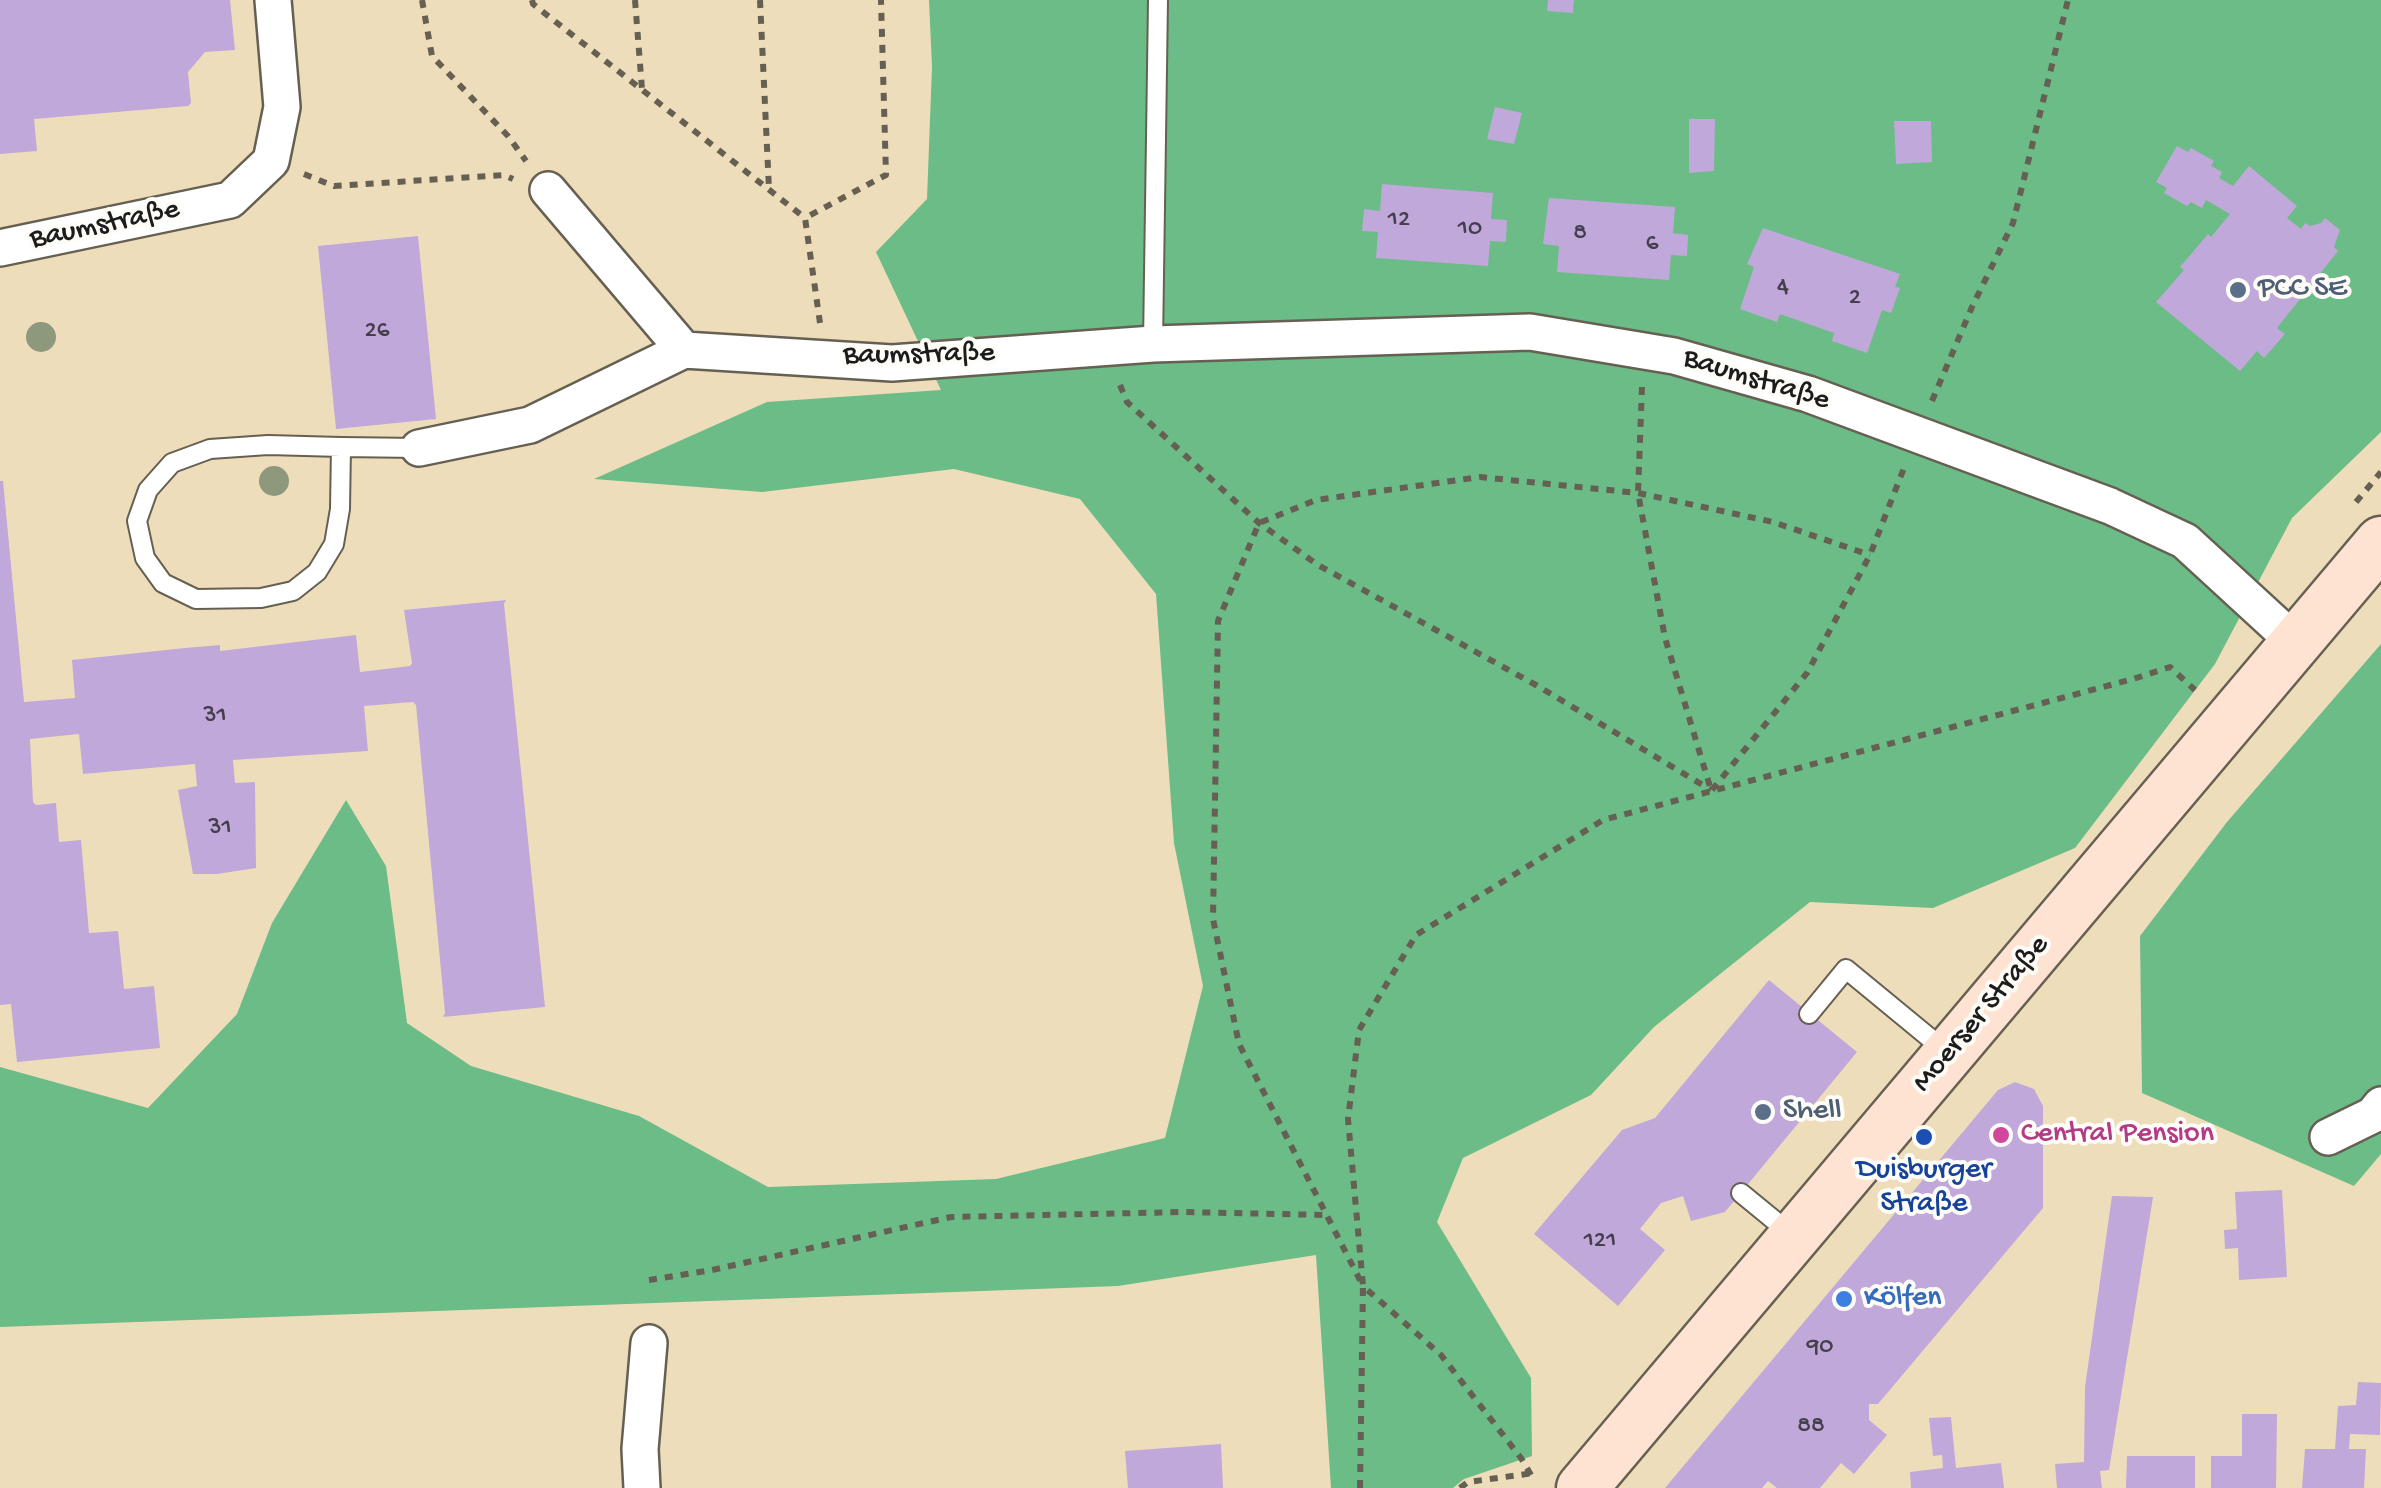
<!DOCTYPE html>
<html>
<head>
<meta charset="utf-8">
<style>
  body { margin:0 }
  canvas { display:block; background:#eeddba }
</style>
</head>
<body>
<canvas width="2381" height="1488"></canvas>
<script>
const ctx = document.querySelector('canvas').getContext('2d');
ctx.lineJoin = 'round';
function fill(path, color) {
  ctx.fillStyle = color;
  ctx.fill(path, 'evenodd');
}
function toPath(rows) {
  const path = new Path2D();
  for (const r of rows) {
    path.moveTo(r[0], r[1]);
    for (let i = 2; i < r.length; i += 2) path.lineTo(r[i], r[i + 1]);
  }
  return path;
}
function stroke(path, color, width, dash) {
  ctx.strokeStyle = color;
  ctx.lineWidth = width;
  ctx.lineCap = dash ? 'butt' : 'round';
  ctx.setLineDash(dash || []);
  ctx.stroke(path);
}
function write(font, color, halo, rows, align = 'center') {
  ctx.font = font + ' "Gochi Hand",sans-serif';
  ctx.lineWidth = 8;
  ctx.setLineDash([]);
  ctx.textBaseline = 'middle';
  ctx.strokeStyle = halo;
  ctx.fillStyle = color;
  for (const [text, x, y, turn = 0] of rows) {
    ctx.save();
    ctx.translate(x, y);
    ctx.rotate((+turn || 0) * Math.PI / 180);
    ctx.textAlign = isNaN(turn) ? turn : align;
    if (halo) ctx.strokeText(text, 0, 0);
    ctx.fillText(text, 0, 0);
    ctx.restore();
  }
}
const forest = toPath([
  [929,0,2381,0,2381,432,2292,518,2215,664,2075,848,1933,908,1810,902,1654,1027,1591,1095,1463,1158,1437,1222,1531,1378,1532,1456,1464,1479,1453,1488,1331,1488,1316,1255,1118,1286,0,1327,0,1067,148,1108,237,1014,272,923,346,800,386,866,407,1023,471,1066,639,1116,768,1187,996,1179,1165,1138,1203,986,1174,843,1156,594,1080,499,954,469,762,492,594,479,767,402,941,390,876,252,927,199,932,67],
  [2381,644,2381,1154,2354,1186,2142,1093,2140,936,2227,822]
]);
const building = toPath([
  [0,0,230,0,235,50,205,52,188,72,191,103,188,106,34,119,37,151,0,154],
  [1548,0,1574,0,1573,13,1547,11],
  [1495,107,1522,113,1514,144,1487,139],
  [1689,119,1715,119,1714,171,1689,173],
  [1894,121,1931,121,1932,162,1896,164],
  [2177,146,2188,152,2191,148,2214,161,2211,166,2222,172,2219,178,2233,186,2249,166,2297,206,2287,218,2301,229,2305,223,2310,226,2321,223,2325,218,2340,230,2334,247,2338,251,2277,328,2285,334,2264,358,2257,351,2240,371,2156,302,2184,270,2180,267,2208,234,2211,237,2230,214,2206,200,2202,208,2191,202,2187,206,2164,193,2167,188,2156,182],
  [1382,184,1493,193,1491,219,1507,220,1506,242,1490,241,1488,266,1376,258,1378,232,1362,231,1364,209,1380,211],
  [1549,198,1675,207,1673,233,1688,235,1687,256,1671,255,1669,280,1557,272,1559,246,1543,244],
  [1763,228,1900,274,1895,287,1900,288,1891,313,1882,310,1867,353,1832,341,1834,333,1780,314,1777,322,1740,309,1754,267,1747,264],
  [418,236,436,419,336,429,318,246],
  [0,481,3,481,24,702,75,698,72,660,185,648,220,645,220,651,356,635,360,672,410,666,412,663,404,610,506,600,504,604,545,1007,443,1017,445,1013,416,705,413,702,364,706,368,751,233,760,235,783,255,782,256,868,217,874,193,874,178,790,197,786,195,764,83,774,79,734,30,739,33,802,36,805,56,803,59,842,81,840,89,933,118,931,124,989,154,986,160,1048,17,1062,11,1004,0,1005],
  [1769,980,1857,1052,1725,1212,1691,1221,1683,1196,1661,1203,1640,1229,1665,1250,1618,1306,1534,1234,1622,1130,1655,1118],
  [2015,1082,2034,1089,2043,1106,2043,1208,1878,1404,1869,1404,1869,1420,1887,1435,1854,1474,1841,1463,1820,1488,1777,1488,1768,1481,1762,1488,1665,1488,1998,1090],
  [2282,1190,2287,1277,2239,1280,2238,1248,2225,1249,2224,1230,2237,1229,2235,1192],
  [2112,1196,2153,1197,2109,1470,2100,1471,2102,1488,2057,1488,2055,1464,2084,1462,2085,1387],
  [2358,1382,2381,1383,2380,1435,2350,1434,2349,1449,2366,1449,2364,1488,2302,1488,2305,1449,2335,1449,2338,1406,2356,1405],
  [2242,1414,2277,1414,2276,1488,2211,1488,2211,1456,2242,1456],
  [1951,1417,1956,1468,2001,1463,2004,1488,1911,1488,1910,1472,1943,1468,1942,1455,1933,1456,1929,1418],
  [1221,1444,1223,1488,1128,1488,1125,1451],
  [2127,1456,2195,1456,2195,1488,2126,1488]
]);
const path = toPath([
  [422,0,432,56,508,136,526,161],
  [532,0,533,4,805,218],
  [635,0,642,89],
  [760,0,769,189],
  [304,174,334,186,504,175,513,179],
  [820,323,805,218,886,175,881,0],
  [1120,385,1127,402,1259,523,1318,565,1536,685,1711,790],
  [1642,387,1638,493,1665,638,1711,790],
  [1932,401,1972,307,2013,223,2068,0],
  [2356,502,2381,472],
  [1712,790,1807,673,1870,555,1904,468],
  [649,1280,712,1270,951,1217,1184,1212,1327,1215],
  [1531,1475,1521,1458,1441,1355,1363,1286,1348,1119,1359,1030,1416,935,1603,820,2133,679,2170,667,2195,690],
  [1360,1488,1363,1286,1239,1044,1213,919,1218,621,1259,523,1316,500,1480,477,1638,493,1773,522,1870,555],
  [1460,1488,1468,1482,1534,1473]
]);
const service = toPath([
  [1153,344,1158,0],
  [341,447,340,509,334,544,317,572,293,591,261,598,196,599,163,583,145,558,137,521,148,490,172,463,210,449,268,445,341,447,419,448],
  [1809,1014,1846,969,1948,1053],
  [1741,1193,1791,1234]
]);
const minor = toPath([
  [548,190,684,350,892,363,1153,344,1530,332,1674,356,1808,394,2110,506,2185,541,2296,643],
  [0,248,230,200,271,161,282,107,273,0],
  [419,448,530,425,684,350],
  [2328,1137,2373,1115,2381,1105],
  [642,1488,640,1449,649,1343]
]);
const secondary = toPath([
  [1582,1488,2381,542]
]);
const trees = [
  [41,337],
  [274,481]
];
const markers = [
  [2238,290,10,"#5c6f8a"],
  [1763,1112,10,"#5c6f8a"],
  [2001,1135,10,"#d1479c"],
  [1924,1137,10,"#1a4fb4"],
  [1844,1299,10,"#3f7fe0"]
];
const numberNames = [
  ["12",1399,221],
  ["10",1470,230],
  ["8",1580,234],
  ["6",1652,245],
  ["4",1783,288],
  ["2",1855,299],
  ["26",377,332],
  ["31",215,717],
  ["31",220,829],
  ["121",1600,1242],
  ["90",1820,1348],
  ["88",1811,1427]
];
const streetNames = [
  ["Baumstraße",105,226,-12],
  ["Baumstraße",919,356,-1],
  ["Baumstraße",1756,381,17],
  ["Moerser Straße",1982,1015,-50]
];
const serviceNames = [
  ["PCC SE",2258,290],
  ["Shell",1783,1112]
];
const hotelNames = [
  ["Central Pension",2021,1135]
];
const transitNames = [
  ["Duisburger",1924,1171],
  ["Straße",1924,1205]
];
const shopNames = [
  ["Kölfen",1864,1299]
];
fill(forest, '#6bbc86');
fill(building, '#c1a8da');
stroke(service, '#666053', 22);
stroke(minor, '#666053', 40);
stroke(secondary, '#666053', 55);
stroke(path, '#666053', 6, [8, 8]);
stroke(service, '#fff', 18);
stroke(minor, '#fff', 35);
stroke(secondary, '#fee3d2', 50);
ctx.fillStyle = '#8e987c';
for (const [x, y] of trees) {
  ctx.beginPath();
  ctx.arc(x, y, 15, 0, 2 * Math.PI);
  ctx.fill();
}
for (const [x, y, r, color] of markers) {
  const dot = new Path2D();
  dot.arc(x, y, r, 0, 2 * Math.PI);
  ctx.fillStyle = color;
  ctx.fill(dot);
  stroke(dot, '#fdfcf7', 4);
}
write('25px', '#453f4c', null, numberNames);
write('30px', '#1c1c1c', '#fdfcf7', streetNames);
write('30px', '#4e5e75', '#fdfcf7', serviceNames, 'left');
write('30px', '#b23c85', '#fdfcf7', hotelNames, 'left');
write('30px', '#164399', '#fdfcf7', transitNames);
write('30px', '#366cbe', '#fdfcf7', shopNames, 'left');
</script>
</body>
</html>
